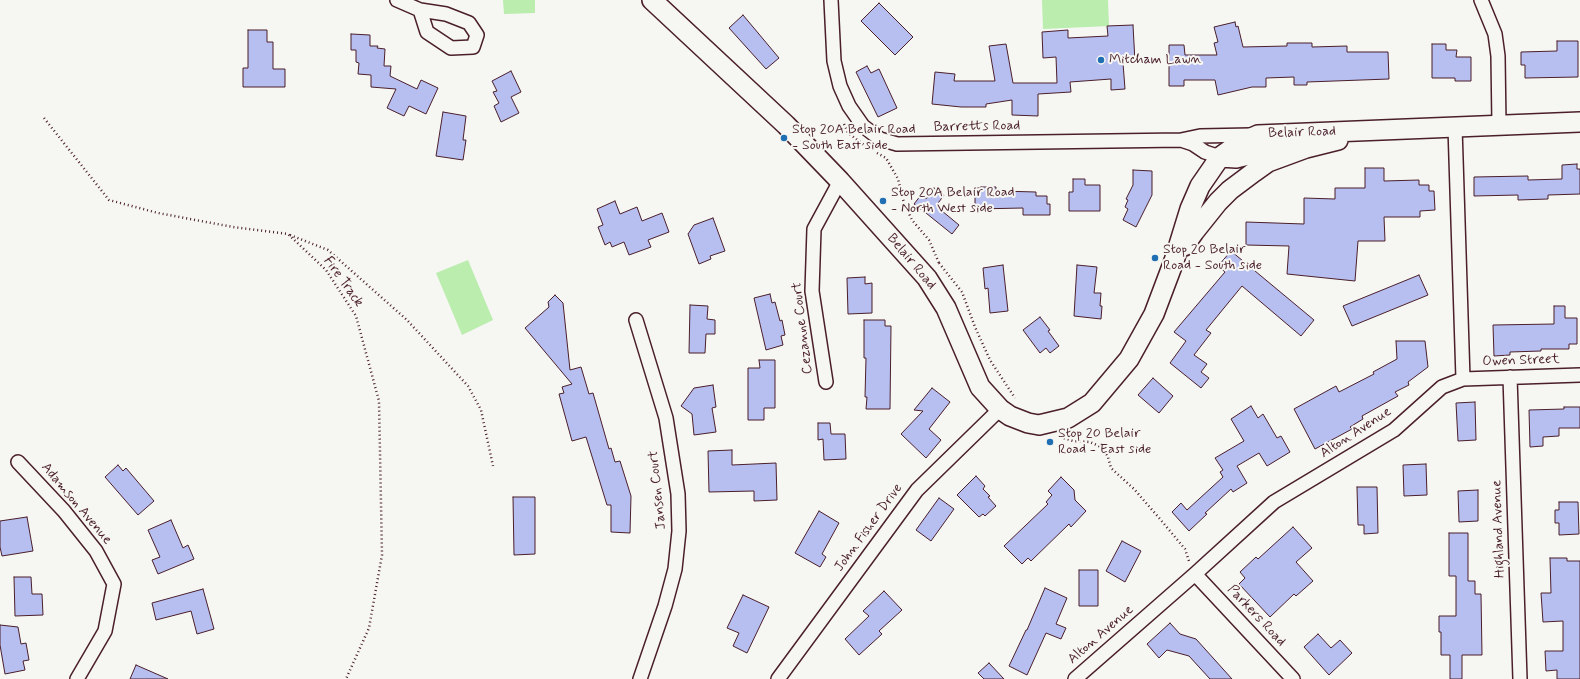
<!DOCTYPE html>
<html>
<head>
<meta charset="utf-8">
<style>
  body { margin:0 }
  canvas { display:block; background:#f6f6f2 }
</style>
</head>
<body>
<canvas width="1580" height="679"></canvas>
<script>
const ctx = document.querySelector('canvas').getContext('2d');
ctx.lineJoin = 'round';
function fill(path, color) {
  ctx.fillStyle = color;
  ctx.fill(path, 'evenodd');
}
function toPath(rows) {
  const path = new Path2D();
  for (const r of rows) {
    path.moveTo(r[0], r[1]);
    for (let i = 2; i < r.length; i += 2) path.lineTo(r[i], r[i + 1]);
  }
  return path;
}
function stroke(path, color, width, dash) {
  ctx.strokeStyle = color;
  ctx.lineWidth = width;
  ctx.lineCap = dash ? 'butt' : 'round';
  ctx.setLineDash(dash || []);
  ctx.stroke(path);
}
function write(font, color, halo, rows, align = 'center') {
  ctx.font = font + ' Mynerve,sans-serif';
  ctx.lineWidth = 4;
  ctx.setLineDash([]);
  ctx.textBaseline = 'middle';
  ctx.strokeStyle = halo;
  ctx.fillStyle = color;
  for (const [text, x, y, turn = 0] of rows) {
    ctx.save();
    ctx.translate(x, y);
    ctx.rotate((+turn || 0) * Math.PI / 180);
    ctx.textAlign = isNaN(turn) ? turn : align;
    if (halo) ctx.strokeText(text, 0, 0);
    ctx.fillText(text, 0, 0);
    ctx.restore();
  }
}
const green = toPath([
  [503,0,535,0,535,13,504,14],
  [1042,0,1108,0,1109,26,1043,29],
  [468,260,493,320,462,335,436,273]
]);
const building = toPath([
  [879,3,913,37,895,55,861,21,879,3],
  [743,15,779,58,766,69,729,28,743,15],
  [1235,22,1236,27,1238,26,1243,47,1287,46,1287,43,1312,43,1312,47,1347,46,1347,52,1388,52,1389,79,1307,82,1307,85,1294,85,1294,77,1266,78,1266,87,1252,87,1218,95,1215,80,1184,80,1184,86,1169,86,1169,45,1184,45,1185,55,1217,55,1214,43,1218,42,1214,27,1235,22],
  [1133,25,1135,62,1123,63,1125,89,1111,90,1111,79,1070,82,1071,92,1038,94,1038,116,1012,115,1012,100,986,104,986,107,961,107,932,104,935,72,955,74,954,81,995,81,989,46,1006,44,1013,83,1057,83,1056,57,1043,58,1042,32,1068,30,1068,38,1108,36,1107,26,1133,25],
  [248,30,267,30,267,42,273,42,273,69,285,69,285,87,243,87,243,68,248,68,248,30],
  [351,34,370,35,370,46,378,46,377,48,385,49,384,66,391,66,390,76,417,89,421,80,438,88,426,114,409,106,404,116,387,108,396,89,371,87,371,75,358,74,359,63,356,62,356,50,351,50,351,34],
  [1557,41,1578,41,1578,77,1525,78,1525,65,1521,65,1521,52,1557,51,1557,41],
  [1432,44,1446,44,1446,50,1457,50,1456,57,1471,57,1471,81,1455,81,1455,78,1432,78,1432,44],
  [867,66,871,73,879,69,897,108,878,117,856,72,867,66],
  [511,71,521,92,511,97,519,113,501,122,494,106,499,103,493,92,497,91,492,81,511,71],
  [443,112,466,116,463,140,466,140,463,160,436,156,443,112],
  [1577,164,1577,169,1580,169,1580,194,1548,195,1548,199,1518,200,1518,195,1474,196,1474,177,1528,176,1528,180,1562,179,1562,165,1577,164],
  [1365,168,1384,168,1384,181,1419,180,1419,185,1429,185,1429,191,1434,191,1435,210,1420,211,1420,217,1384,217,1385,241,1358,241,1355,281,1287,274,1289,246,1246,245,1246,222,1304,224,1304,198,1335,199,1335,188,1365,188,1365,168],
  [1133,170,1152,171,1152,195,1136,227,1123,220,1128,209,1125,207,1128,200,1126,199,1133,185,1133,170],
  [1073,179,1085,179,1085,185,1100,185,1100,211,1069,211,1069,192,1073,192,1073,179],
  [981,187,996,187,996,190,1000,190,1000,191,1036,192,1036,196,1047,196,1047,204,1050,204,1050,215,1023,215,1023,208,975,209,975,188,981,188,981,187],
  [934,188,944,195,936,206,959,225,952,234,921,209,918,210,919,208,914,204,921,195,926,199,934,188],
  [615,201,620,214,637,207,642,221,662,213,669,232,648,240,651,247,629,255,624,242,612,247,610,242,605,245,598,227,603,225,597,209,615,201],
  [713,218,725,251,710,256,711,259,699,264,688,234,694,225,713,218],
  [1231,251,1314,320,1301,336,1242,286,1206,330,1211,333,1194,355,1207,364,1201,372,1209,378,1201,388,1170,363,1186,341,1174,332,1225,272,1218,266,1231,251],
  [1003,265,1008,311,990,313,988,288,985,289,983,268,1003,265],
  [1077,265,1097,267,1094,293,1101,293,1100,306,1102,306,1101,319,1074,316,1077,265],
  [1419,275,1428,295,1352,326,1343,306,1419,275],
  [865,277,865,284,872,283,872,313,848,314,847,278,865,277],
  [770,294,772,303,775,302,780,321,782,320,785,335,781,336,783,345,766,350,754,298,770,294],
  [555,295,563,303,570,370,581,367,589,394,593,393,609,449,611,448,615,462,620,461,631,496,630,533,611,532,611,505,607,505,586,437,572,441,559,394,564,393,562,387,572,384,525,328,549,307,548,302,555,295],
  [690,305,708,306,707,319,715,320,715,334,706,334,705,353,689,353,690,305],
  [1554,306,1565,306,1565,318,1577,318,1577,344,1569,344,1569,349,1541,349,1541,351,1510,352,1510,355,1494,356,1493,325,1554,324,1554,306],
  [1040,317,1050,330,1048,331,1059,346,1050,353,1046,348,1040,353,1023,330,1040,317],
  [864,320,885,320,885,326,891,326,890,409,866,409,867,397,865,397,866,358,864,358,864,320],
  [1396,341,1425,341,1428,367,1408,382,1409,385,1395,392,1398,396,1362,416,1363,419,1350,427,1352,429,1315,449,1294,409,1336,386,1339,392,1374,374,1373,372,1397,359,1396,341],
  [759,360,775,360,775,408,764,408,764,420,748,420,748,368,760,368,759,360],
  [1153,378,1173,396,1159,413,1138,395,1153,378],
  [713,385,716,407,712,408,716,432,694,435,692,414,681,406,694,388,713,385],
  [932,388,950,402,929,429,941,440,926,458,901,434,923,411,914,410,932,388],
  [1475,402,1476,440,1458,441,1456,403,1475,402],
  [1251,406,1258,418,1263,414,1277,438,1281,436,1290,452,1267,466,1259,453,1237,466,1247,483,1233,492,1231,489,1205,513,1207,514,1189,531,1172,512,1181,503,1187,510,1223,477,1220,472,1223,470,1215,458,1244,441,1231,419,1251,406],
  [1564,407,1580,407,1580,428,1559,428,1559,436,1543,437,1543,446,1530,447,1529,410,1564,409,1564,407],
  [818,423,830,423,831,434,845,434,846,459,824,460,823,439,818,440,818,423],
  [732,450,732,465,776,463,777,500,754,501,754,491,709,492,708,451,732,450],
  [1426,464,1427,495,1404,496,1403,465,1426,464],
  [118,465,123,471,126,468,154,501,138,515,105,477,118,465],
  [976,476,985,486,983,489,990,496,988,497,996,506,985,516,983,514,979,517,957,495,976,476],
  [1061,477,1074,490,1075,500,1086,511,1071,527,1069,524,1031,561,1028,558,1022,564,1004,546,1048,504,1046,502,1052,495,1048,491,1061,477],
  [1357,487,1377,487,1378,533,1364,534,1364,525,1358,525,1357,487],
  [1478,490,1478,521,1459,522,1458,491,1478,490],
  [513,497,535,497,535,554,514,555,513,497],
  [939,498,954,509,931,541,916,530,939,498],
  [1559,502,1578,502,1579,534,1559,535,1559,523,1555,523,1555,510,1559,510,1559,502],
  [819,511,839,523,822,554,826,557,820,567,795,553,819,511],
  [27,517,33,551,2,556,0,547,0,521,27,517],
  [171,520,183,548,188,545,194,559,158,574,152,560,160,557,148,530,171,520],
  [1293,527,1312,548,1296,562,1313,581,1296,596,1294,594,1270,617,1239,584,1245,578,1240,572,1256,557,1258,559,1293,527],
  [1449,533,1468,533,1468,581,1475,581,1475,594,1481,594,1482,655,1462,655,1462,679,1450,679,1450,655,1441,655,1441,632,1439,632,1439,616,1456,616,1456,576,1449,576,1449,533],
  [1122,541,1141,551,1125,582,1106,571,1122,541],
  [1550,558,1567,558,1567,561,1580,561,1580,679,1557,679,1557,670,1546,671,1545,651,1563,651,1563,621,1543,622,1541,593,1551,593,1550,558],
  [1079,570,1098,570,1098,606,1079,606,1079,570],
  [14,577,31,577,32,594,42,594,43,615,15,616,14,577],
  [1045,588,1067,598,1056,624,1066,628,1061,639,1046,633,1027,675,1009,666,1026,630,1027,630,1045,588],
  [203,589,214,629,197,634,191,611,156,620,152,603,203,589],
  [884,591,902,610,879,631,882,634,859,655,845,639,869,616,863,611,884,591],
  [743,595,769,607,747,653,733,646,739,633,727,628,743,595],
  [1170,623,1180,634,1196,639,1232,679,1210,679,1189,656,1167,650,1159,658,1147,644,1170,623],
  [0,625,18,627,21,644,26,643,29,660,23,661,25,670,5,674,0,645,0,625],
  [1318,634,1331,648,1340,640,1352,653,1329,675,1304,647,1318,634],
  [989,663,1004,679,984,679,978,673,989,663],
  [136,665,168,679,130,679,136,665]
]);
const path = toPath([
  [44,118,109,200,158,213,233,227,288,234,326,270,356,316,379,401,382,555,369,628,346,679],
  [844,124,848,133,868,148],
  [877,153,886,158,898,179,904,203,912,220,929,240,939,263],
  [290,235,328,250,407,320,468,386,481,410,493,466],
  [939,263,962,292,975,327,990,360,1015,398],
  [1060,437,1073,441,1090,442,1103,448,1108,457,1111,468,1134,489,1160,519,1185,549,1189,561]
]);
const street = toPath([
  [397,0,420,10,446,14,469,23,477,35,473,47,451,48,427,32,420,10],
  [831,0,834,61,840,86,849,106,863,126,880,139,897,144,1181,140,1200,136,1251,135],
  [1481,0,1495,34,1498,56,1499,125],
  [1181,140,1193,144,1205,152,1220,157],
  [636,320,666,418,678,494,679,531,675,569,665,606,640,679],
  [1510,377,1520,679],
  [1463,379,1580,375],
  [826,382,812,291,814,229,840,181],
  [18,462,64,511,96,551,114,584,105,631,77,679],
  [1195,574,1293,679],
  [778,679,917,490,1000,409],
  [1075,679,1195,574,1274,502,1394,430,1442,387,1463,379,1455,127]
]);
const secondary = toPath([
  [652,0,786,125,840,181,927,278,946,308,980,387,1000,409,1010,416,1028,423,1039,425,1068,418,1092,403,1129,359,1154,314,1174,261,1190,209,1200,186,1220,157,1238,144,1258,135,1580,122],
  [1220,157,1236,158,1244,156,1275,145,1293,145],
  [1184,246,1194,232,1218,202,1230,190,1254,172,1268,162,1306,148,1338,140]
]);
const markers = [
  [1101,60,4,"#1f6fb2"],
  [784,138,4,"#1f6fb2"],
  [883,201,4,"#1f6fb2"],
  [1155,258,4,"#1f6fb2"],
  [1050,442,4,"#1f6fb2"]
];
const poiNames = [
  ["Mitcham Lawn",1109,60],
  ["Stop 20A Belair Road",792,130],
  ["- South East side",792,146],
  ["Stop 20A Belair Road",891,193],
  ["- North West side",891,209],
  ["Stop 20 Belair",1163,250],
  ["Road - South side",1163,266],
  ["Stop 20 Belair",1058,434],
  ["Road - East side",1058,450]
];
const streetNames = [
  ["Barretts Road",977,127,-1],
  ["Belair Road",1302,133,-2],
  ["Belair Road",911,262,50],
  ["Fire Track",343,282,54],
  ["Cezanne Court",803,328,-97],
  ["Owen Street",1521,361,-2],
  ["Alton Avenue",1356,433,-33],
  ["Jansen Court",658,490,-96],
  ["Adamson Avenue",76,504,50],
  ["John Fisher Drive",869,528,-54],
  ["Highland Avenue",1499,529,-92],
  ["Parkers Road",1256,616,47],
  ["Alton Avenue",1101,635,-41]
];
fill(green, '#baedae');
fill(building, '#b7bef0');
stroke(building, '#4a1f2b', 1);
stroke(street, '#4a1f2b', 16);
stroke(secondary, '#4a1f2b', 22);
stroke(path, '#4a1f2b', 2.5, [1, 3]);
stroke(street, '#f6f6f2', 13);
stroke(secondary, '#f6f6f2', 19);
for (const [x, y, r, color] of markers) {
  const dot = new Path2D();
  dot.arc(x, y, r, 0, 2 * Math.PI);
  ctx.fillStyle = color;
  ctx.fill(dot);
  stroke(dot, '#f6f6f2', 1.5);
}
write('14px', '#4a1f2b', '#f6f6f2', poiNames, 'left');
write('14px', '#4a1f2b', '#f6f6f2', streetNames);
</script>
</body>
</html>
